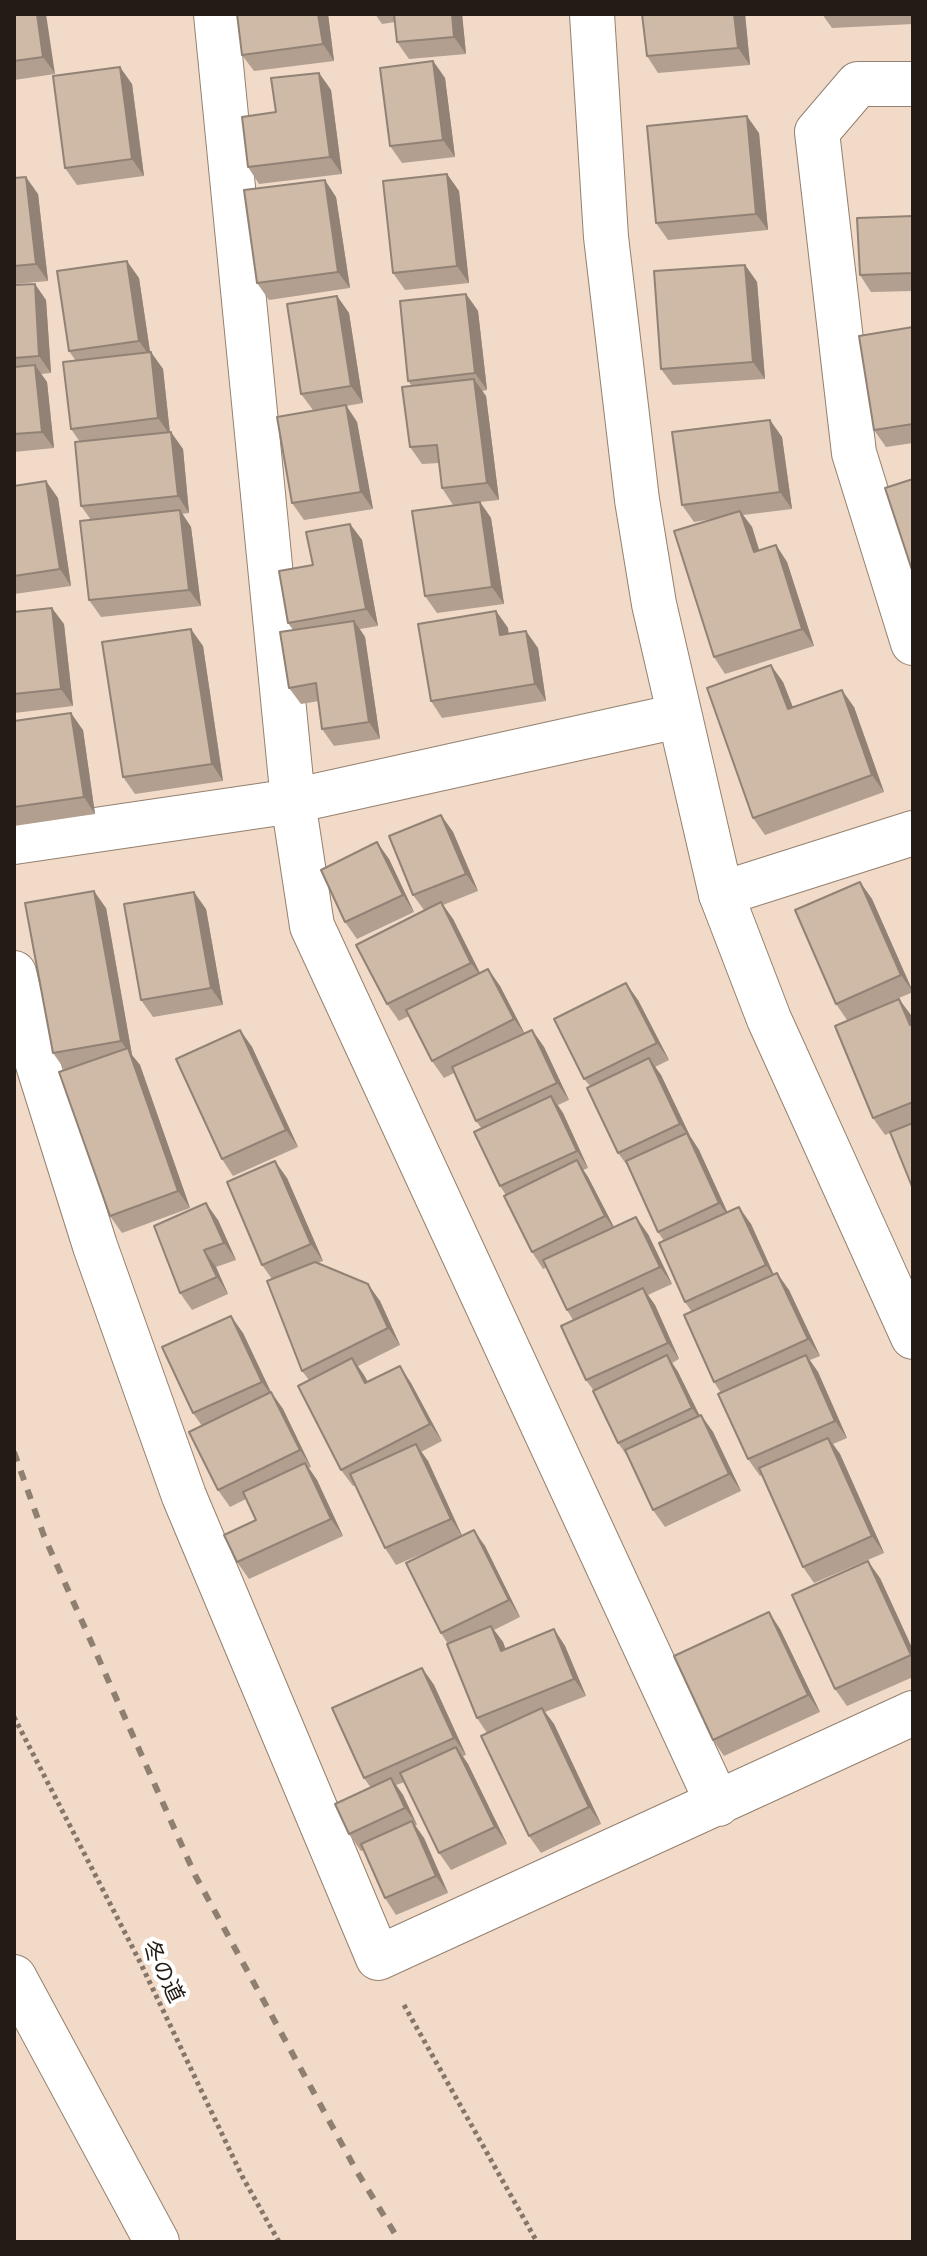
<!DOCTYPE html>
<html>
<head>
<meta charset="utf-8">
<style>
  body { margin:0 }
  #map { position:relative; width:927px; height:2256px; overflow:hidden; background:#f1dac7; font-family:"Varela Round",sans-serif }
  canvas { display:block }
  .frame { position:absolute; inset:0; border:16px solid #231b14; pointer-events:none }
</style>
</head>
<body>
<div id="map">
<canvas width="927" height="2256"></canvas>
<div class="frame"></div>
</div>
<script>
const ctx = document.querySelector('canvas').getContext('2d');
ctx.lineJoin = 'round';
function toPath(rows) {
  const path = new Path2D();
  for (const r of rows) {
    path.moveTo(r[0], r[1]);
    for (let i = 2; i < r.length; i += 2) path.lineTo(r[i], r[i + 1]);
  }
  return path;
}
function stroke(path, color, width, dash) {
  ctx.strokeStyle = color;
  ctx.lineWidth = width;
  ctx.lineCap = dash ? 'butt' : 'round';
  ctx.setLineDash(dash || []);
  ctx.stroke(path);
}
function fill(path, color) {
  ctx.fillStyle = color;
  ctx.fill(path, 'evenodd');
}
function write(font, color, halo, rows, align = 'center') {
  ctx.font = font + ' "Varela Round","Noto Sans JP",sans-serif';
  ctx.lineWidth = 8;
  ctx.setLineDash([]);
  ctx.textBaseline = 'middle';
  ctx.strokeStyle = halo;
  ctx.fillStyle = color;
  for (const [text, x, y, turn = 0] of rows) {
    ctx.save();
    ctx.translate(x, y);
    ctx.rotate((+turn || 0) * Math.PI / 180);
    ctx.textAlign = isNaN(turn) ? turn : align;
    if (halo) ctx.strokeText(text, 0, 0);
    ctx.fillText(text, 0, 0);
    ctx.restore();
  }
}
const path = toPath([
  [14,1717,140,1962,242,2176,279,2242],
  [404,2005,537,2242]
]);
const street = toPath([
  [216,14,293,801,312,926,718,1804],
  [913,84,858,84,817,132,854,453,913,643],
  [14,842,293,801,678,716],
  [721,894,913,833],
  [14,973,30,1039,95,1246,184,1496,378,1958,913,1713],
  [14,1977,157,2242]
]);
const secondary = toPath([
  [592,14,606,237,637,500,654,604,721,894,769,1019,913,1337]
]);
const rail = toPath([
  [14,1452,44,1536,195,1875,356,2170,400,2242]
]);
const wall = toPath([
  [14,14,55,74,14,80],
  [237,14,328,14,334,61,254,71,242,55],
  [375,14,462,14,466,54,409,59,397,42,395,22,382,24],
  [642,14,745,14,750,65,658,73,647,56],
  [822,14,913,14,913,24,832,28],
  [433,61,445,78,455,157,402,163,390,146],
  [319,73,331,90,342,174,259,184,248,167,276,112],
  [132,84,144,176,77,185,65,168],
  [759,133,768,230,668,240,656,223],
  [447,174,459,191,469,283,405,290,393,273],
  [14,178,38,194,48,281,14,284],
  [336,197,350,288,269,300,257,283],
  [913,216,913,291,871,292,860,275],
  [745,265,757,282,765,379,673,385,661,369],
  [139,278,150,352,163,369,170,432,183,449,189,513,182,514,191,527,201,606,101,617,89,600,91,520,81,506,80,442,71,429,76,361,69,351],
  [14,285,46,300,51,373,41,374,47,382,54,448,14,452],
  [466,294,478,311,487,390,482,391,486,396,499,500,480,502,491,518,504,604,437,613,425,596,453,505,442,488,439,463,422,464,410,447,412,386,408,381],
  [337,296,349,313,363,403,346,406,357,422,373,509,304,520,292,503,342,406,313,410,301,394],
  [913,327,913,443,886,447,874,430],
  [782,437,792,509,743,515,752,527,759,550,776,545,787,562,814,646,725,674,714,657,712,519,694,522,682,505],
  [14,486,58,498,71,586,14,594],
  [350,524,362,540,378,626,360,629,365,637,380,739,334,746,322,729,319,701,301,704,289,688,293,630,288,623,313,565],
  [496,611,508,628,508,633,538,648,546,701,442,718,431,701],
  [14,612,64,624,73,706,14,713],
  [203,646,223,781,135,794,123,777],
  [783,682,793,707,854,707,884,792,765,835,753,818],
  [14,721,83,730,95,814,14,826],
  [441,815,453,832,478,891,443,905,453,919,480,973,488,969,500,986,524,1033,532,1030,544,1047,569,1100,558,1105,563,1113,588,1168,583,1170,588,1177,614,1227,648,1234,672,1284,648,1295,655,1305,679,1359,672,1363,678,1372,700,1416,701,1415,713,1432,741,1491,665,1527,653,1510,630,1460,618,1443,594,1391,586,1380,573,1320,567,1310,546,1268,543,1269,532,1252,506,1195,500,1186,482,1129,476,1121,454,1073,444,1078,432,1061,409,1016,399,1021,387,1004,424,910,413,895],
  [389,859,414,912,357,939,345,922],
  [860,882,872,899,913,992,864,1013,899,999,913,1021,913,1189,890,1133,885,1135,873,1118,847,1020,836,1004],
  [106,908,132,1055,140,1065,190,1208,122,1233,110,1216,65,1070,53,1053],
  [206,909,223,1005,153,1017,141,1000],
  [638,1000,669,1060,655,1067,661,1075,690,1136,699,1150,727,1212,751,1224,774,1275,789,1290,820,1356,810,1360,818,1372,847,1438,833,1444,840,1454,884,1553,814,1583,803,1567,762,1475,760,1476,748,1459,721,1393,714,1382,692,1312,685,1302,664,1241,658,1232,630,1169,618,1153,590,1086,584,1079],
  [240,1030,252,1047,298,1147,233,1176,222,1159],
  [287,1178,323,1261,318,1263,380,1301,400,1345,358,1366,368,1382,411,1383,442,1441,421,1452,428,1461,462,1535,485,1546,520,1617,494,1630,503,1642,505,1649,554,1629,565,1646,586,1696,545,1712,554,1724,601,1824,541,1853,529,1836,487,1733,477,1718,448,1644,441,1633,445,1544,396,1565,385,1548,355,1485,353,1486,341,1470,309,1380,302,1371,272,1279,262,1265],
  [218,1220,236,1260,216,1267,228,1294,192,1310,180,1293],
  [243,1333,271,1392,283,1409,311,1467,309,1468,317,1480,343,1536,249,1579,237,1562,256,1520,246,1499,230,1507,218,1490,202,1426,193,1413],
  [880,1578,913,1650,913,1677,847,1706,835,1689],
  [780,1629,820,1712,724,1756,713,1740],
  [422,1668,434,1685,466,1755,463,1756,468,1764,507,1844,451,1870,439,1853,405,1782,396,1785,403,1795,417,1825,415,1825,424,1838,448,1893,396,1915,385,1898,364,1850,361,1851,349,1834,371,1788,364,1778]
]);
const shadedWall = toPath([
  [37,14,46,14,55,74,43,57],
  [318,14,328,14,334,61,323,44],
  [452,14,462,14,466,54,454,37],
  [734,14,745,14,750,65,738,48],
  [433,61,445,78,455,157,443,140],
  [120,67,132,84,144,176,132,159],
  [319,73,331,90,342,174,330,157],
  [747,116,759,133,768,230,756,214],
  [447,174,459,191,469,283,457,266],
  [26,177,38,194,48,281,36,264],
  [325,180,336,197,350,288,338,272],
  [127,261,139,278,151,358,139,341],
  [745,265,757,282,765,379,753,362],
  [35,284,46,300,51,373,39,356],
  [466,294,478,311,487,390,475,373],
  [337,296,349,313,363,403,351,386],
  [151,352,163,369,170,435,158,418],
  [35,365,47,382,54,448,42,432],
  [474,379,486,396,499,500,487,483],
  [346,405,357,422,373,509,361,492],
  [770,420,782,437,792,509,780,492],
  [171,432,183,449,189,513,178,496],
  [46,481,58,498,71,586,60,569],
  [480,502,491,518,504,604,492,587],
  [180,510,191,527,201,606,189,590],
  [740,511,752,527,765,569,754,552],
  [350,524,362,540,378,626,366,609],
  [776,545,787,562,814,646,802,629],
  [52,608,64,624,73,706,61,689],
  [496,611,508,628,511,652,500,635],
  [354,621,365,637,380,739,369,722],
  [191,629,203,646,223,781,212,764],
  [526,631,538,648,546,701,535,684],
  [771,665,783,682,800,726,788,709],
  [842,690,854,707,884,792,872,775],
  [71,713,83,730,95,814,84,797],
  [441,815,453,832,478,891,466,874],
  [377,842,389,859,414,912,403,895],
  [860,882,872,899,913,992,901,975],
  [94,891,106,908,132,1055,140,1065,190,1208,178,1191,129,1053,121,1041],
  [194,892,206,909,223,1005,211,988],
  [441,902,453,919,483,979,471,963],
  [488,969,500,986,526,1036,514,1019],
  [626,983,638,1000,669,1060,657,1043],
  [899,999,911,1015,913,1021,913,1029],
  [240,1030,252,1047,298,1147,286,1130],
  [532,1030,544,1047,569,1100,557,1083],
  [649,1058,661,1075,690,1136,699,1150,731,1220,719,1203,689,1137,680,1124],
  [551,1096,563,1113,588,1168,577,1151],
  [577,1160,588,1177,617,1233,605,1216],
  [275,1161,287,1178,323,1261,311,1244],
  [206,1203,218,1220,236,1260,224,1243],
  [739,1207,751,1224,777,1282,766,1265],
  [636,1217,648,1234,672,1284,660,1267],
  [204,1250,216,1267,228,1294,217,1277],
  [777,1273,789,1290,820,1356,808,1339],
  [368,1284,380,1301,400,1345,388,1328],
  [643,1288,655,1305,679,1359,668,1343],
  [231,1316,243,1333,274,1399,262,1382],
  [667,1355,678,1372,704,1425,692,1408],
  [806,1355,818,1372,847,1438,835,1421],
  [352,1358,364,1375,377,1400,365,1383],
  [400,1366,411,1383,442,1441,430,1424],
  [271,1392,283,1409,311,1467,300,1450],
  [701,1415,713,1432,741,1491,729,1474],
  [828,1438,840,1454,884,1553,872,1536],
  [416,1444,428,1461,462,1536,451,1519],
  [305,1463,317,1480,343,1536,331,1519],
  [474,1530,485,1546,520,1617,509,1600],
  [868,1561,880,1578,913,1650,913,1658],
  [769,1612,780,1629,820,1712,808,1695],
  [491,1626,503,1642,513,1668,501,1651],
  [554,1629,565,1646,586,1696,574,1679],
  [422,1668,434,1685,466,1755,454,1738],
  [542,1708,554,1724,601,1824,589,1807],
  [456,1747,468,1764,507,1844,495,1827],
  [391,1778,403,1795,417,1825,405,1808],
  [412,1821,424,1838,448,1893,436,1876]
]);
const building = toPath([
  [14,14,37,14,43,57,14,61,14,14],
  [237,14,318,14,323,44,242,55,237,14],
  [394,14,452,14,454,37,397,42,394,14],
  [642,14,734,14,738,48,647,56,642,14],
  [433,61,443,140,390,146,380,68,433,61],
  [120,67,132,159,65,168,53,76,120,67],
  [319,73,330,157,248,167,242,117,276,112,271,78,319,73],
  [747,116,756,214,656,223,647,126,747,116],
  [447,174,457,266,393,273,383,181,447,174],
  [26,177,36,264,14,266,14,178,26,177],
  [325,180,338,272,257,283,244,190,325,180],
  [913,216,913,273,860,275,857,218,913,216],
  [127,261,139,341,69,351,57,271,127,261],
  [745,265,753,362,661,369,654,271,745,265],
  [35,284,39,356,14,358,14,285,35,284],
  [466,294,475,373,408,381,400,301,466,294],
  [337,296,351,386,301,394,287,304,337,296],
  [913,327,913,424,874,430,859,336,913,327],
  [151,352,158,418,71,429,63,362,151,352],
  [35,365,42,432,14,434,14,367,35,365],
  [474,379,487,483,442,488,437,445,410,447,402,387,474,379],
  [346,405,361,492,292,503,277,417,346,405],
  [770,420,780,492,682,505,672,432,770,420],
  [171,432,178,496,81,506,75,442,171,432],
  [913,479,913,573,885,488,913,479],
  [46,481,60,569,14,576,14,486,46,481],
  [480,502,492,587,425,596,412,511,480,502],
  [180,510,189,590,89,600,80,521,180,510],
  [740,511,754,552,776,545,802,629,714,657,674,531,740,511],
  [350,524,366,609,288,623,279,571,313,565,306,532,350,524],
  [52,608,61,689,14,694,14,612,52,608],
  [496,611,500,635,526,631,535,684,431,701,418,624,496,611],
  [354,621,369,722,322,729,316,683,289,688,280,632,354,621],
  [191,629,212,764,123,777,102,642,191,629],
  [771,665,788,709,842,690,872,775,753,818,707,688,771,665],
  [71,713,84,797,14,807,14,721,71,713],
  [441,815,466,874,413,895,389,836,441,815],
  [377,842,403,895,345,922,321,870,377,842],
  [860,882,901,975,836,1004,795,910,860,882],
  [94,891,121,1041,53,1053,25,903,94,891],
  [194,892,211,988,141,1000,124,904,194,892],
  [441,902,471,963,387,1004,356,945,441,902],
  [488,969,514,1019,432,1061,406,1010,488,969],
  [626,983,657,1043,584,1079,554,1019,626,983],
  [899,999,910,1025,913,1024,913,1102,873,1118,835,1026,899,999],
  [240,1030,286,1130,222,1159,176,1059,240,1030],
  [532,1030,557,1083,476,1121,452,1067,532,1030],
  [128,1048,178,1191,110,1216,59,1072,128,1048],
  [649,1058,680,1124,618,1153,587,1088,649,1058],
  [551,1096,577,1151,500,1186,474,1132,551,1096],
  [913,1123,913,1189,890,1132,913,1123],
  [687,1133,719,1203,658,1232,626,1161,687,1133],
  [577,1160,605,1216,532,1252,504,1196,577,1160],
  [275,1161,311,1244,262,1265,227,1182,275,1161],
  [206,1203,224,1243,204,1250,217,1277,180,1293,154,1226,206,1203],
  [739,1207,766,1265,685,1302,659,1243,739,1207],
  [636,1217,660,1267,567,1310,543,1260,636,1217],
  [315,1262,368,1284,388,1328,302,1371,267,1281,315,1262],
  [777,1273,808,1339,714,1382,684,1315,777,1273],
  [643,1288,668,1343,586,1380,561,1326,643,1288],
  [231,1316,262,1382,193,1413,162,1347,231,1316],
  [667,1355,692,1408,618,1443,593,1391,667,1355],
  [806,1355,835,1421,748,1459,718,1394,806,1355],
  [352,1358,365,1383,400,1366,430,1424,341,1470,298,1386,352,1358],
  [271,1392,300,1450,218,1490,189,1432,271,1392],
  [701,1415,729,1474,653,1510,625,1450,701,1415],
  [828,1438,872,1536,803,1567,759,1468,828,1438],
  [416,1444,451,1519,385,1548,350,1474,416,1444],
  [305,1463,331,1519,237,1562,224,1535,256,1520,243,1492,305,1463],
  [474,1530,509,1600,441,1633,406,1563,474,1530],
  [868,1561,911,1655,835,1689,792,1595,868,1561],
  [769,1612,808,1695,713,1740,674,1656,769,1612],
  [491,1626,501,1651,554,1629,574,1679,477,1718,447,1644,491,1626],
  [422,1668,454,1738,364,1778,332,1708,422,1668],
  [542,1708,589,1807,529,1836,481,1736,542,1708],
  [456,1747,495,1827,439,1853,400,1773,456,1747],
  [391,1778,405,1808,349,1834,335,1804,391,1778],
  [412,1821,436,1876,385,1898,361,1844,412,1821]
]);
const streetNames = [
  ["冬の道",162,1972,64]
];
stroke(street, '#95806f', 46);
stroke(secondary, '#95806f', 46);
stroke(path, '#857669', 5, [4, 4]);
stroke(street, '#fff', 44);
stroke(secondary, '#fff', 44);
stroke(rail, '#8e7f71', 6, [10, 10]);
fill(wall, '#b29f90');
fill(shadedWall, '#918275');
fill(building, '#cfb9a7');
stroke(building, '#918275', 2);
write('22px', '#231b14', '#fff', streetNames);
</script>
</body>
</html>
